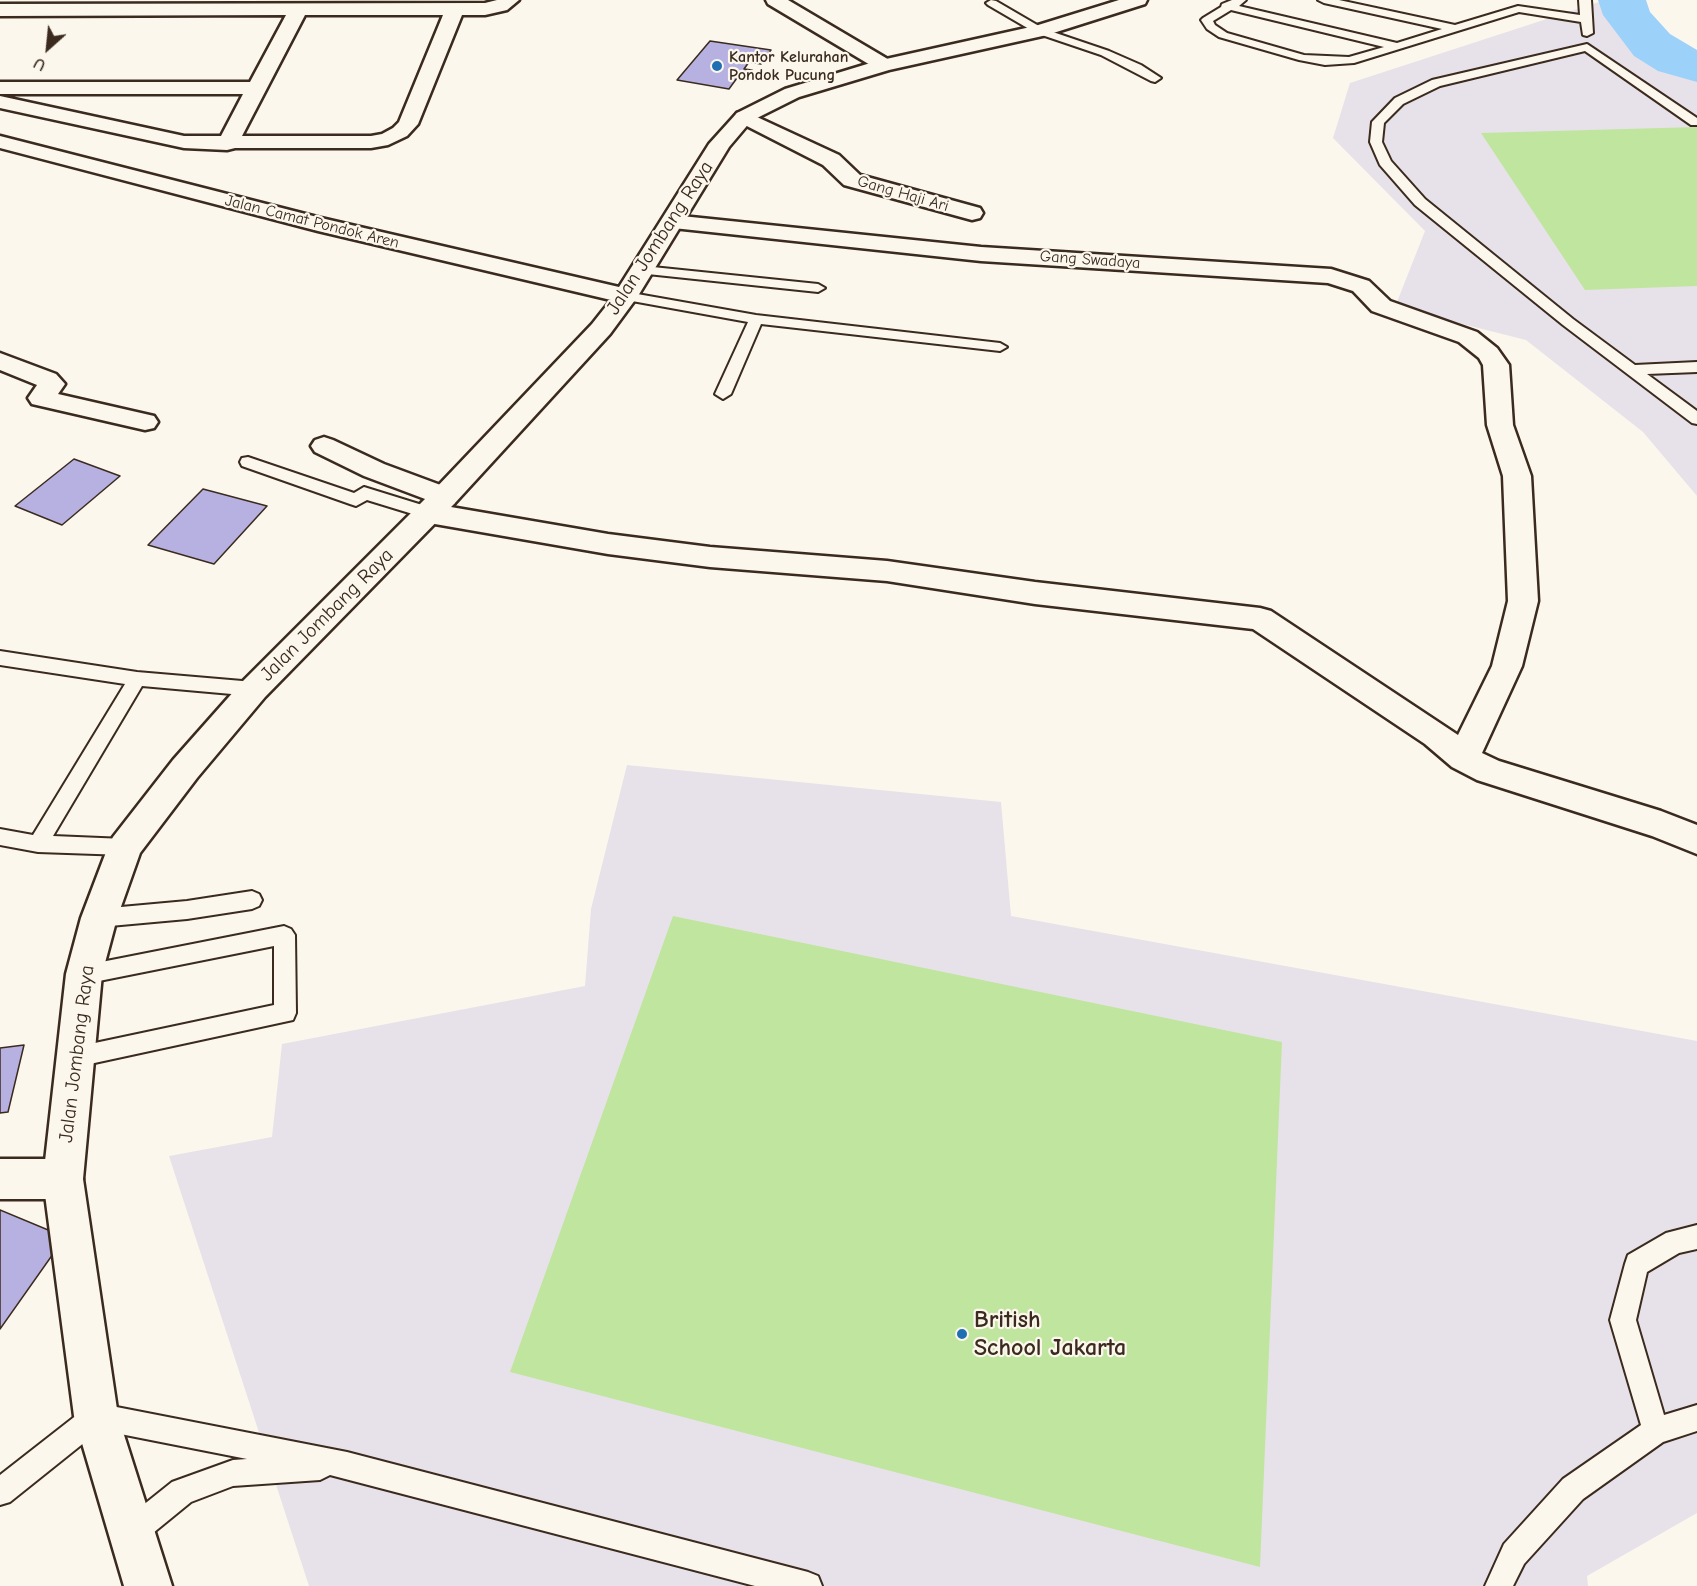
<!DOCTYPE html>
<html>
<head>
<meta charset="utf-8">
<style>
  body { margin:0 }
  #map { position:relative; width:1697px; height:1586px; overflow:hidden; background:#fbf7ec; font-family:"Comic Neue",sans-serif }
  canvas { display:block }
  .north { position:absolute; left:18px; top:18px; width:60px; height:60px; -webkit-text-stroke:4px #fbf7ec; paint-order:stroke; rotate:207deg; font-size:16px; font-weight:700; line-height:24px; text-align:center; color:#3b2a1e }
  .north::after { content:''; display:block; margin:auto; width:21px; height:27px; background:#3b2a1e; clip-path:polygon(50% 0,100% 100%,50% 72%,0 100%) }
</style>
</head>
<body>
<div id="map">
<canvas width="1697" height="1586"></canvas>
<div class="north">U</div>
</div>
<script>
const ctx = document.querySelector('canvas').getContext('2d');
ctx.lineJoin = 'round';
function fill(path, color) {
  ctx.fillStyle = color;
  ctx.fill(path, 'evenodd');
}
function toPath(rows) {
  const path = new Path2D();
  for (const r of rows) {
    path.moveTo(r[0], r[1]);
    for (let i = 2; i < r.length; i += 2) path.lineTo(r[i], r[i + 1]);
  }
  return path;
}
function stroke(path, color, width, dash) {
  ctx.strokeStyle = color;
  ctx.lineWidth = width;
  ctx.lineCap = dash ? 'butt' : 'round';
  ctx.setLineDash(dash || []);
  ctx.stroke(path);
}
function write(font, color, halo, rows, align = 'center') {
  ctx.font = font + ' "Comic Neue",sans-serif';
  ctx.lineWidth = 4.5;
  ctx.setLineDash([]);
  ctx.textBaseline = 'middle';
  ctx.strokeStyle = halo;
  ctx.fillStyle = color;
  for (const [text, x, y, turn = 0] of rows) {
    ctx.save();
    ctx.translate(x, y);
    ctx.rotate((+turn || 0) * Math.PI / 180);
    ctx.textAlign = isNaN(turn) ? turn : align;
    if (halo) ctx.strokeText(text, 0, 0);
    ctx.fillText(text, 0, 0);
    ctx.restore();
  }
}
const built = toPath([
  [1605,0,1610,0,1650,59,1697,76,1697,496,1643,432,1526,340,1395,307,1425,231,1333,138,1350,83],
  [627,765,1001,802,1011,916,1697,1041,1697,1513,1587,1576,1588,1586,309,1586,169,1156,272,1137,282,1044,585,986,591,909]
]);
const green = toPath([
  [1697,127,1697,286,1585,290,1481,133],
  [673,916,1282,1042,1260,1567,510,1372]
]);
const river = toPath([
  [1598,0,1646,0,1650,12,1670,34,1697,50,1697,82,1658,71,1634,56,1603,15,1598,0]
]);
const building = toPath([
  [710,41,771,50,761,64,749,62,744,69,752,70,746,80,737,78,729,89,677,80,710,41],
  [74,459,120,476,62,525,15,506,74,459],
  [203,489,267,506,214,564,148,545,203,489],
  [24,1045,8,1112,0,1113,0,1048,24,1045],
  [0,1210,65,1237,0,1329,0,1210]
]);
const service = toPath([
  [991,0,996,1,1044,29,1109,51,1141,65,1161,78,1155,82,1151,81,1101,55,1036,33,988,5,986,3,991,0],
  [1232,0,1246,0,1239,6,1397,43,1442,29,1324,3,1318,0,1339,0,1455,25,1518,6,1580,15,1579,0,1591,0,1593,33,1587,36,1583,35,1581,22,1519,12,1354,63,1325,65,1299,60,1219,37,1207,29,1201,20,1203,18,1221,7,1222,4,1232,0],
  [1231,10,1384,47,1349,57,1304,55,1227,33,1215,25,1213,21,1231,10],
  [1587,44,1697,118,1697,125,1691,125,1585,51,1440,86,1403,104,1384,123,1382,142,1391,161,1425,199,1573,319,1635,365,1697,362,1697,372,1647,374,1697,411,1697,424,1692,423,1563,325,1415,205,1380,165,1370,142,1372,122,1395,98,1432,80,1587,44],
  [643,266,818,284,825,288,818,292,638,273,636,270,638,267,643,266],
  [626,292,756,315,1000,343,1007,347,1000,351,761,324,731,394,723,399,715,394,748,322,621,299,619,296,621,293,626,292],
  [248,457,354,493,364,487,435,509,437,513,435,517,429,519,367,500,356,506,350,504,242,466,240,462,242,458,248,457],
  [0,651,137,672,254,682,261,684,263,689,261,694,254,696,142,686,53,836,125,839,132,841,135,847,132,853,125,855,38,852,0,845,0,829,33,835,125,684,0,665,0,651],
  [252,891,259,894,262,900,259,906,252,909,187,919,99,927,92,924,89,918,92,912,99,909,187,901,252,891],
  [284,926,291,929,295,935,296,1013,293,1020,76,1067,68,1064,65,1057,68,1050,76,1047,274,1005,274,946,84,984,76,981,73,974,76,967,284,926],
  [1697,1225,1697,1249,1679,1253,1647,1272,1636,1320,1664,1415,1697,1405,1697,1431,1663,1442,1583,1499,1524,1564,1513,1586,1485,1586,1504,1544,1563,1479,1641,1425,1610,1320,1625,1264,1628,1255,1666,1233,1697,1225],
  [96,1403,347,1452,808,1572,818,1576,822,1586,755,1586,330,1475,320,1480,233,1486,191,1502,142,1542,132,1546,122,1542,118,1532,122,1522,172,1482,233,1460,247,1459,100,1430,10,1502,0,1505,0,1475,87,1407,96,1403]
]);
const minor = toPath([
  [497,0,519,0,507,10,485,15,462,15,418,124,407,136,388,145,371,148,235,148,227,150,184,148,0,108,0,96,184,136,221,136,243,94,0,94,0,82,250,82,286,15,0,16,0,4,485,3,497,0],
  [305,15,443,15,399,122,393,128,382,134,371,136,242,136,305,15],
  [766,0,788,0,891,61,894,65,891,69,877,69,768,4,766,0],
  [744,111,839,155,860,175,980,208,983,213,980,218,972,220,844,185,823,165,737,121,734,117,737,113,744,111],
  [672,215,981,247,1331,269,1369,281,1390,301,1477,332,1497,348,1509,365,1513,425,1531,476,1538,601,1522,666,1482,753,1499,761,1661,811,1697,825,1697,854,1652,836,1477,780,1452,767,1425,744,1253,629,1035,604,887,581,710,567,608,554,429,523,419,520,415,513,419,506,429,503,441,505,364,476,315,452,311,446,315,440,324,437,333,440,384,464,454,490,458,497,454,504,445,506,608,534,710,547,887,561,1035,582,1260,608,1271,611,1458,735,1492,666,1508,601,1503,476,1487,425,1483,365,1479,358,1459,342,1372,311,1353,291,1328,283,981,261,664,227,661,222,664,217,672,215],
  [0,353,56,374,65,384,58,394,154,416,158,422,154,428,145,430,32,404,28,398,37,385,0,370,0,353],
  [0,1159,63,1159,77,1165,83,1179,77,1193,63,1199,0,1199,0,1159]
]);
const secondary = toPath([
  [1119,0,1147,0,1145,4,1047,35,889,70,799,97,751,121,729,147,638,296,610,334,454,504,265,697,197,778,140,853,117,918,102,974,83,1179,118,1416,172,1586,124,1586,74,1416,43,1179,66,974,81,918,108,847,113,837,173,760,243,681,434,490,592,324,611,300,318,231,0,148,0,136,321,218,619,287,709,144,737,113,785,89,877,61,1035,26,1119,0]
]);
const markers = [
  [717,66,6,"#1f6fb2"],
  [962,1334,6,"#1f6fb2"]
];
const farPoinames = [
  ["Kantor Kelurahan",729,57],
  ["Pondok Pucung",729,75]
];
const farStreetnames = [
  ["Gang Haji Ari",903,194,16],
  ["Jalan Camat Pondok Aren",312,222,14],
  ["Gang Swadaya",1090,260,4]
];
const streetNames = [
  ["Jalan Jombang Raya",660,238,-57],
  ["Jalan Jombang Raya",327,615,-45],
  ["Jalan Jombang Raya",77,1054,-83]
];
const nearPoinames = [
  ["British",974,1320],
  ["School Jakarta",974,1348]
];
fill(built, '#e7e2e9');
fill(green, '#c0e59f');
fill(river, '#9cd1fa');
fill(building, '#b7b1e2');
stroke(building, '#3b2a1e', 1.5);
stroke(service, '#3b2a1e', 4);
stroke(minor, '#3b2a1e', 5);
stroke(secondary, '#3b2a1e', 5);
fill(service, '#fbf7ec');
fill(minor, '#fbf7ec');
fill(secondary, '#fbf7ec');
for (const [x, y, r, color] of markers) {
  const dot = new Path2D();
  dot.arc(x, y, r, 0, 2 * Math.PI);
  ctx.fillStyle = color;
  ctx.fill(dot);
  stroke(dot, '#fbf7ec', 2);
}
write('bold 16px', '#3b2a1e', '#fbf7ec', farPoinames, 'left');
write('16px', '#3b2a1e', '#fbf7ec', farStreetnames);
write('20px', '#3b2a1e', '#fbf7ec', streetNames);
write('bold 24px', '#3b2a1e', '#fbf7ec', nearPoinames, 'left');
</script>
</body>
</html>
